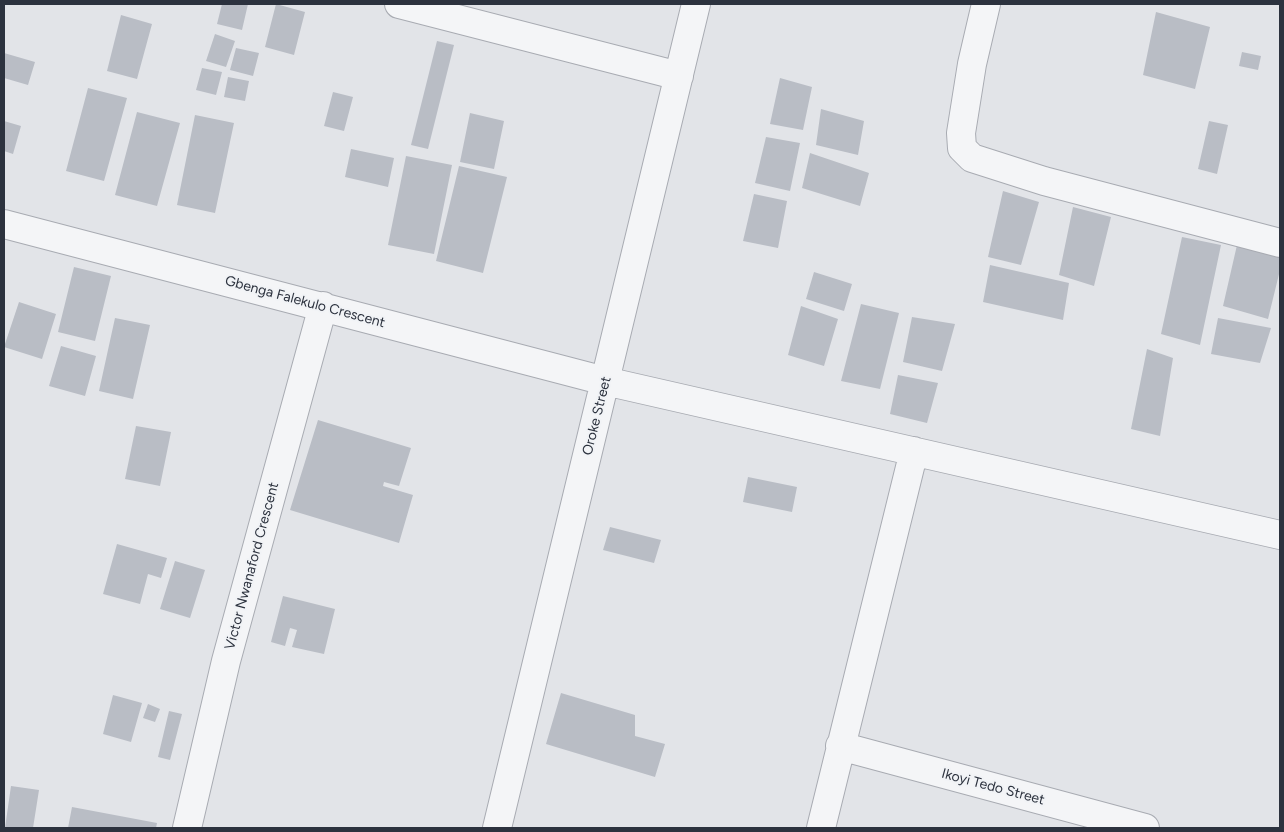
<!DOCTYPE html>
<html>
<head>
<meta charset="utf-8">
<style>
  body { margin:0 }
  #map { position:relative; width:1284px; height:832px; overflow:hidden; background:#e2e4e8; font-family:Figtree,sans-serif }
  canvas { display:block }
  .frame { position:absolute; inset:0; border:5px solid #2c323e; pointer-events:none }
</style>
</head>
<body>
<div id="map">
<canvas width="1284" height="832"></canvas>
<div class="frame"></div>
</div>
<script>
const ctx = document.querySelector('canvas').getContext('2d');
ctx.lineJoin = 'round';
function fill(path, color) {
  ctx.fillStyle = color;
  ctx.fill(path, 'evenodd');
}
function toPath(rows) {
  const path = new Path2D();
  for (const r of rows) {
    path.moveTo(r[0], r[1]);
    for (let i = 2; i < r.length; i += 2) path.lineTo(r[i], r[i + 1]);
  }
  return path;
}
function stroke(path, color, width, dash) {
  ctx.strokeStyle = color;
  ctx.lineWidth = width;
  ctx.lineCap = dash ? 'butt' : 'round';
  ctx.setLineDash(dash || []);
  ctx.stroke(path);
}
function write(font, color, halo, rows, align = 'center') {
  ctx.font = font + ' Figtree,sans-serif';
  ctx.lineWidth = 4;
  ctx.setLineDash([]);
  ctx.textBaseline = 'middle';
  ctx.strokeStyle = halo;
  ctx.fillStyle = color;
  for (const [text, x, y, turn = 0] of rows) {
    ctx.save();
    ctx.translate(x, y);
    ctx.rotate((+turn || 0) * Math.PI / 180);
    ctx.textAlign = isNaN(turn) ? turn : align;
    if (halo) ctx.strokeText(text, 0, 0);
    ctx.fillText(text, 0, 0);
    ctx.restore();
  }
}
const building = toPath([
  [222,4,248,4,242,30,217,24],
  [276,4,305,12,294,55,265,47],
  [1156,12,1210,27,1195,89,1143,75],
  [121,15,152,24,137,79,107,71],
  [215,34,235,41,226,67,206,61],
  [437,41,454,45,428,149,411,145],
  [236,48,259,53,253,76,230,70],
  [1242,52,1261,56,1258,70,1239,66],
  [4,53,35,62,28,85,4,78],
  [202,68,222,72,216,95,196,90],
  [228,77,249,81,245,101,224,97],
  [780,78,812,87,803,130,770,124],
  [88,88,127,98,104,181,66,171],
  [333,92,353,97,344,131,324,126],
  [821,109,864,121,858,155,816,145],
  [137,112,180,123,157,206,115,195],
  [470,113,504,121,494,169,460,162],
  [195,115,234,123,215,213,177,205],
  [4,121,21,126,13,154,4,151],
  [1209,121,1228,125,1217,174,1198,169],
  [766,137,800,143,790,191,755,183],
  [351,149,394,158,388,187,345,177],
  [810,153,869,173,860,206,802,188],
  [406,156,452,165,434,254,388,245],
  [459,166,507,177,483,273,436,261],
  [1003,191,1039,202,1021,265,988,257],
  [754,194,787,201,778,248,743,241],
  [1073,207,1111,217,1094,286,1059,275],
  [1182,237,1221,245,1200,345,1161,334],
  [1237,245,1280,257,1280,270,1268,319,1223,306],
  [990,265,1069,283,1063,320,983,302],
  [74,267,111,276,95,341,58,332],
  [814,272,852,284,844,311,806,299],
  [19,302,56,314,42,359,4,347],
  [861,304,899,313,880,389,841,381],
  [801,306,838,319,824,366,788,355],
  [912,317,955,324,942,371,903,362],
  [115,318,150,325,133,399,99,391],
  [1218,318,1271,328,1260,363,1211,354],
  [61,346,96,356,85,396,49,386],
  [1147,349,1173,358,1160,436,1131,429],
  [898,375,938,383,927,423,890,414],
  [318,420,411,448,399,486,384,482,383,486,413,495,399,543,290,510],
  [136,426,171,432,160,486,125,479],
  [748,477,797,487,792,512,743,502],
  [610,527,661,540,654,563,603,550],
  [117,544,167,558,161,578,148,574,140,604,103,594],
  [175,561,205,570,190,618,160,609],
  [283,596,335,609,324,654,292,647,297,630,290,628,285,646,271,642],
  [561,693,635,715,635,736,665,744,655,777,546,744],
  [113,695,142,703,131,742,103,734],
  [148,704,160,709,155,722,143,718],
  [169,711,182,714,170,760,158,757],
  [11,786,39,790,33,828,5,828],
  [72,807,157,823,156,828,99,828,91,827,90,828,68,828]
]);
const minor = toPath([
  [399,4,679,76],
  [986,4,972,64,961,133,962,148,972,158,1044,181,1280,243],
  [4,224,605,381,1280,535],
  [840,746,1145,828],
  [187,828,226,661,323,306],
  [497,828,696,4],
  [821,828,914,451]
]);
const streetNames = [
  ["Gbenga Falekulo Crescent",305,302,15],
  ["Oroke Street",597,416,-76],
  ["Victor Nwanaford Crescent",252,566,-75],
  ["Ikoyi Tedo Street",993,787,15]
];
fill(building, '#b9bdc5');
stroke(minor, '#a8abb2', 30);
stroke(minor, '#f4f5f7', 28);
write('14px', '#2c323e', '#f1f3f6', streetNames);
</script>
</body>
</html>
